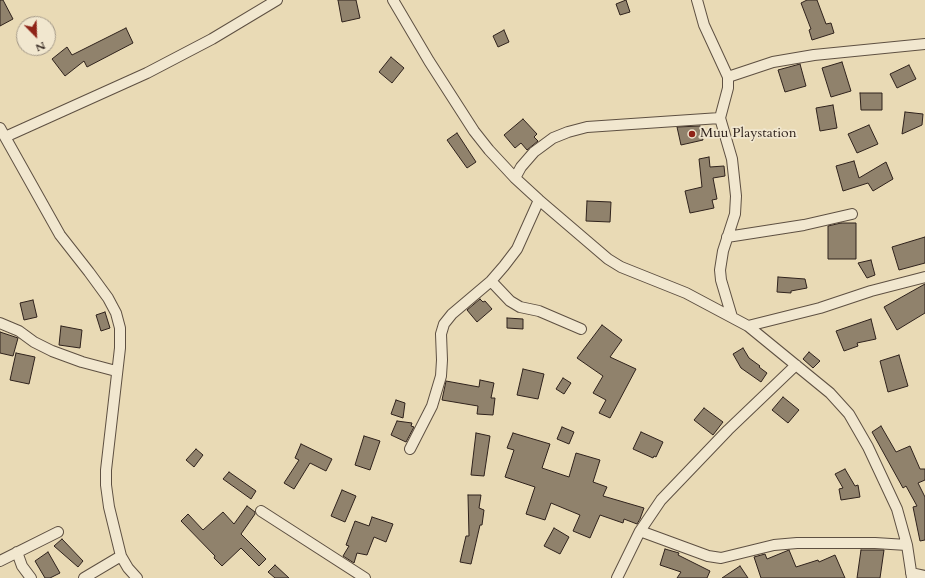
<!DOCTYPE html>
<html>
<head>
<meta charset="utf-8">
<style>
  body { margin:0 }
  #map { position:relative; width:925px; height:578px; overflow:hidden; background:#e9dab5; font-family:Cardo,serif }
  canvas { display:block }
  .north { position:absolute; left:16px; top:16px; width:40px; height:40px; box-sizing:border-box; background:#f1e7cf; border:1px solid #a39887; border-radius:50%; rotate:157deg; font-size:11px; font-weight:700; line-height:16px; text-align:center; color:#2f221c }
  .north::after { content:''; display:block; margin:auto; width:14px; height:18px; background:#8f2418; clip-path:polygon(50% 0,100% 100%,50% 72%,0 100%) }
</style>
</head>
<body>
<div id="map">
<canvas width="925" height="578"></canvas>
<div class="north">N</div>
</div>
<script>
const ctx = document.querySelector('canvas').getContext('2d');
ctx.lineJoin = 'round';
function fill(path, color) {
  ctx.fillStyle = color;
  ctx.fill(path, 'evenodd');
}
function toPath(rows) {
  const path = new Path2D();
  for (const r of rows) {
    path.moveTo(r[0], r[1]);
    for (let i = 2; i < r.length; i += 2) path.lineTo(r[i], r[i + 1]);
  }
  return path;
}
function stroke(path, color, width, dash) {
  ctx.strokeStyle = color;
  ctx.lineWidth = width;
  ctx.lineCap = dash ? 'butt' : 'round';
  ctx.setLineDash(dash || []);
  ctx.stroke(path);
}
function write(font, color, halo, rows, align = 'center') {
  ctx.font = font + ' Cardo,serif';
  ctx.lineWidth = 3.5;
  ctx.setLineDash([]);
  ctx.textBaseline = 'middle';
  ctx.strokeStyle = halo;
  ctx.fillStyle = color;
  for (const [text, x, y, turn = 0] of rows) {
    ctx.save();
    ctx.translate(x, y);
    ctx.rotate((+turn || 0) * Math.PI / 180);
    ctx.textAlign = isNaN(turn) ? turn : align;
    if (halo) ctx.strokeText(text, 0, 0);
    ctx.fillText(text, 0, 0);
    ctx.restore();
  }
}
const building = toPath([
  [0,0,3,0,13,19,0,26,0,0],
  [338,0,356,0,360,18,342,22,338,0],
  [626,0,630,12,620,15,616,4,626,0],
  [807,0,817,0,826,24,831,23,834,33,812,40,809,30,811,29,801,3,807,0],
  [126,28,133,43,87,67,84,61,65,76,52,59,67,47,72,55,126,28],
  [504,30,509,42,498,47,493,36,504,30],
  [391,57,404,68,392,83,379,72,391,57],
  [842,62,851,91,831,97,822,68,842,62],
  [800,64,806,86,785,92,778,70,800,64],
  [909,65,916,79,897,88,890,74,909,65],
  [860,93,882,93,882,110,861,110,860,93],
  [833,105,837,128,820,131,816,108,833,105],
  [905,112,923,114,922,125,902,134,905,112],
  [523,119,537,134,534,137,538,141,527,150,521,143,515,148,504,135,523,119],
  [869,125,878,144,857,153,848,134,869,125],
  [700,126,703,140,681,145,677,127,700,126],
  [457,133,476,162,467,168,447,140,457,133],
  [709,157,710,167,724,166,725,176,713,178,717,199,712,200,714,208,690,213,685,191,702,187,699,159,709,157],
  [854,161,859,178,886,162,893,179,873,191,868,183,843,191,836,166,854,161],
  [587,201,611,202,610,222,586,221,587,201],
  [841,223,856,223,856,259,828,259,828,226,841,223],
  [925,237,925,263,899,270,892,247,925,237],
  [871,260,875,275,867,278,858,263,871,260],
  [778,277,805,279,807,288,791,291,791,293,777,292,778,277],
  [925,284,925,313,897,330,884,307,925,284],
  [480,299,483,302,485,301,492,309,477,322,467,310,480,299],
  [33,300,37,317,24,320,20,303,33,300],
  [105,312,110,328,101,331,96,315,105,312],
  [507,318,523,319,523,329,507,328,507,318],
  [871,319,876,339,857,343,858,346,844,351,836,331,871,319],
  [602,325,622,340,610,357,636,369,610,418,599,413,606,400,593,393,603,376,577,358,602,325],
  [61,326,82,330,80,348,59,345,61,326],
  [0,332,18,338,13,356,0,353,0,332],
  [743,348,749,358,760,366,759,367,767,373,761,382,741,368,733,354,743,348],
  [809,352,820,361,813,368,803,359,809,352],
  [16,353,35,357,29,384,10,380,16,353],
  [899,355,908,386,888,392,880,361,899,355],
  [523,369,544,374,538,399,517,395,523,369],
  [563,378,571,383,564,394,556,389,563,378],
  [480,380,494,383,491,398,495,398,493,415,477,414,478,406,442,400,446,381,479,387,480,380],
  [783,397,799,410,788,423,772,410,783,397],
  [396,400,405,403,403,418,391,414,396,400],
  [704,408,723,422,713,435,694,420,704,408],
  [397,421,412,423,411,426,414,427,406,442,391,435,397,421],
  [881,426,896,452,910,446,920,469,925,469,925,480,918,483,925,497,925,540,920,541,913,507,917,506,906,486,903,488,872,432,881,426],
  [562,427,574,432,569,444,557,439,562,427],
  [641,432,663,442,656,457,654,456,653,458,633,449,641,432],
  [476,433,490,436,484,476,471,475,476,433],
  [513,433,550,444,542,468,569,477,576,453,600,460,593,482,607,487,603,496,644,508,640,519,637,524,624,519,623,523,600,515,590,538,573,531,580,515,551,503,545,520,526,514,535,487,505,477,514,450,507,448,513,433],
  [364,436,380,441,370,470,355,465,364,436],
  [301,444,332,459,326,471,310,463,294,489,284,483,299,460,295,458,301,444],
  [196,449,203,455,194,467,186,460,196,449],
  [845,469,855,486,858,485,860,497,841,500,839,489,843,488,835,474,845,469],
  [229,472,256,491,251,499,223,479,229,472],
  [342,490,356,496,345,522,331,516,342,490],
  [468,495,481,495,479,508,484,510,482,525,480,525,471,564,460,562,466,536,469,536,468,495],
  [247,506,255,512,255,514,241,534,266,559,259,566,241,548,222,566,214,558,215,556,181,521,188,514,203,530,223,512,234,524,247,506],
  [372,517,393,524,386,542,374,537,367,555,357,553,354,563,343,556,349,546,346,545,355,521,369,526,372,517],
  [554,528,569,537,560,554,544,546,554,528],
  [62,539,83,561,78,567,54,546,62,539],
  [665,549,679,553,678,555,710,571,707,578,677,578,681,572,660,565,665,549],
  [789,550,796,567,818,560,819,562,835,555,845,578,761,578,754,557,765,554,767,559,789,550],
  [861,550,884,550,880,578,857,578,861,550],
  [48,552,60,573,50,578,45,578,35,561,48,552],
  [275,565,289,578,275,578,268,572,275,565],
  [740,566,748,578,722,578,740,566]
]);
const minor = toPath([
  [393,0,429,61,474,131,489,150,515,178,539,200,608,259,621,267,686,293,748,326,830,393,849,414,868,447,897,509,907,545,912,578],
  [697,0,704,25,728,77,728,88,720,118,732,159,736,196,735,214,723,251,720,270,721,280,732,317],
  [728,77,773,62,814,55,925,44],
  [0,128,60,235,89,272,108,298,116,313,120,328,120,348,106,470,106,485,109,507,121,556,128,568,137,578],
  [5,137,147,73,212,39,277,0],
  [515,178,521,167,534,152,553,138,568,132,587,127,720,118],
  [727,237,804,225,852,214],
  [491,281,510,301,520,307,539,311,581,329],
  [0,323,19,331,34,342,52,351,82,362,116,371],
  [748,326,820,308,871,291,925,277],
  [410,449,432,406,441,376,442,360,441,334,444,324,452,314,491,281,504,266,517,249,539,200],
  [261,511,365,578],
  [640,531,708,556,721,558,774,545,797,543,875,543,907,545],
  [17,552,22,566,31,578],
  [0,561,58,532],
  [911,573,925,576],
  [84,578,121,556],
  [617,578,640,531,661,500,728,430,796,365]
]);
const markers = [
  [692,134,4,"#8f2418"]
];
const poiNames = [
  ["Muu Playstation",700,134]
];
fill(building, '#90826c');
stroke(building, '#2f221c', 1);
stroke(minor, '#5e5042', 12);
stroke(minor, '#f1e7cf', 10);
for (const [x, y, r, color] of markers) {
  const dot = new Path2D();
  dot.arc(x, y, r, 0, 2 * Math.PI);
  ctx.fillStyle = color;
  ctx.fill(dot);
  stroke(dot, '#f1e7cf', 1.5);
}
write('14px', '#2f221c', '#f1e7cf', poiNames, 'left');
</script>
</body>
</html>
